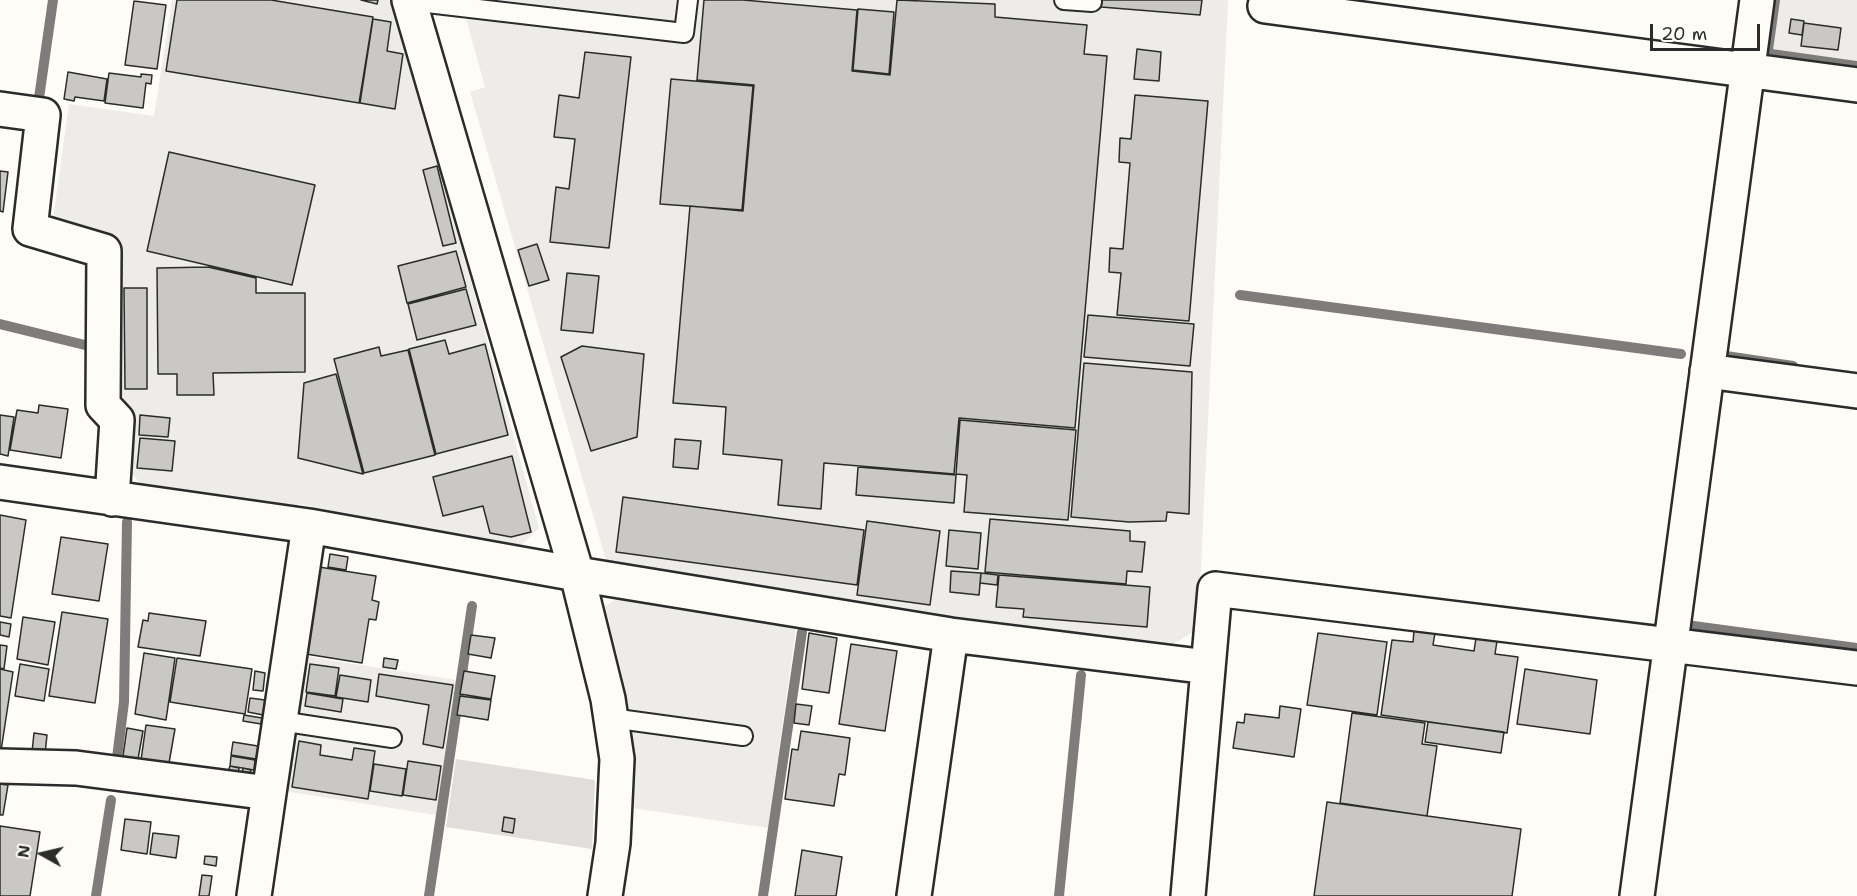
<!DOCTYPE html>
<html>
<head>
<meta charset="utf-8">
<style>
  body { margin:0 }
  #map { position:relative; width:1857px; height:896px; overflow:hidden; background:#fdfcf7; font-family:"Shantell Sans",sans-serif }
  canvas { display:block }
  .north { position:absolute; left:12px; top:824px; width:60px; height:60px; -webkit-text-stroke:4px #fdfcf7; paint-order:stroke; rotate:278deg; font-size:16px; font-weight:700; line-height:24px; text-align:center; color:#2b2b2b }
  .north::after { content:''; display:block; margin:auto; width:21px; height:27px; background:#2b2b2b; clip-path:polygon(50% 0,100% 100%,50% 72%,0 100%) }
  .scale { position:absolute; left:1650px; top:24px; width:110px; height:27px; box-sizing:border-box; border:3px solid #2b2b2b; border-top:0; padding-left:8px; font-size:18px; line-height:21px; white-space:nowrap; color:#2b2b2b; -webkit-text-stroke:4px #fdfcf7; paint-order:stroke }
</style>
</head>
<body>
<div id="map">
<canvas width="1857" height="896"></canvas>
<div class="north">N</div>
<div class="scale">20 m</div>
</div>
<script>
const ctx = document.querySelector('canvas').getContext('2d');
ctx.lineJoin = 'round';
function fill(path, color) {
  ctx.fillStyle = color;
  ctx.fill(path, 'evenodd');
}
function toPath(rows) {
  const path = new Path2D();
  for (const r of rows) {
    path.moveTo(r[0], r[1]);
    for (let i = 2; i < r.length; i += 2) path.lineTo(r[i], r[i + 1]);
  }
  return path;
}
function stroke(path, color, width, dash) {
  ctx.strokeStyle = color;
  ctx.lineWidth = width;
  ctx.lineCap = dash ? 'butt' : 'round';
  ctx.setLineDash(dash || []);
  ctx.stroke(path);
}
const built = toPath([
  [172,0,393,0,539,528,519,547,299,504,287,509,144,488,130,471,135,422,119,401,116,251,53,219,69,104,154,116],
  [461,0,1228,0,1198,629,1167,648,953,619,606,560,470,92,485,87],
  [1779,0,1857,0,1857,61,1773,50],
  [618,598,796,627,768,828,632,808,633,756,622,674,605,606],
  [304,656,456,680,436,815,284,791]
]);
const green = toPath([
  [456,759,595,780,592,849,446,827]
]);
const stream = toPath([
  [1775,0,1768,50,1771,54,1857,66],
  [39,98,53,0],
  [1240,295,1681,354],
  [0,324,93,347],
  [1726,356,1793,366],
  [1687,615,1686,625,1857,648],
  [117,758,124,702,127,522],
  [96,896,111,800],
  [429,896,472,606],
  [763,896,802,632],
  [1059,896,1081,675]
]);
const building = toPath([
  [177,0,271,0,373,17,359,103,166,71,177,0],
  [361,0,378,0,377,4,361,0],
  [704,0,743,0,857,10,852,71,890,75,897,0,995,4,995,17,1087,25,1084,54,1107,56,1075,428,959,418,954,474,824,463,821,509,778,505,782,460,723,454,726,407,673,403,690,206,743,211,754,85,697,80,704,0],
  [1102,0,1202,0,1200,15,1101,7,1102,0],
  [134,1,166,5,157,69,125,65,134,1],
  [858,9,894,12,889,74,853,70,858,9],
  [373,19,391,22,387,51,403,54,395,109,360,103,373,19],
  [1791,19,1804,21,1802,35,1789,33,1791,19],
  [1804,23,1841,28,1838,50,1801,46,1804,23],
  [1137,49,1161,52,1159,81,1134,79,1137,49],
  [585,52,631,57,609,248,550,242,556,187,569,189,575,139,554,137,559,95,579,98,585,52],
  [68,72,107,79,104,101,75,97,74,101,64,99,68,72],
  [109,73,141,77,141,74,152,75,151,84,146,83,143,108,105,103,109,73],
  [671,79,753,86,742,210,660,204,671,79],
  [1135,95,1208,101,1189,321,1117,315,1121,273,1109,272,1110,248,1123,249,1130,163,1119,162,1120,138,1131,139,1135,95],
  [169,152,315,185,292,285,147,251,169,152],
  [437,166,456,243,443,246,423,170,437,166],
  [0,171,8,172,3,212,0,211,0,171],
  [537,244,549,280,529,286,518,250,537,244],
  [456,251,466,287,407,303,398,266,456,251],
  [208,267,256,278,256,293,305,293,305,372,213,373,214,395,177,395,177,374,158,374,157,268,208,267],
  [567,273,599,276,593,333,561,330,567,273],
  [124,288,147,288,147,389,125,389,124,288],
  [466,289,476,325,417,340,408,304,466,289],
  [1088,315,1194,324,1190,366,1084,357,1088,315],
  [445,340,449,354,485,344,508,435,436,454,409,349,445,340],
  [582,346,644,354,637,437,591,451,561,357,582,346],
  [379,347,381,356,408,350,435,455,364,473,334,359,379,347],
  [1084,363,1192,372,1189,514,1167,512,1166,521,1129,522,1071,517,1084,363],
  [336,374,363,474,298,458,304,383,336,374],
  [39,405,68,409,61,458,10,450,17,410,38,413,39,405],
  [0,415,14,417,8,456,0,454,0,415],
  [140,415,170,418,168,437,139,435,140,415],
  [960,420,1076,430,1068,520,964,512,967,475,956,474,960,420],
  [140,438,175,441,172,471,137,468,140,438],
  [675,439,701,441,698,469,673,467,675,439],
  [512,456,531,532,511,537,490,533,483,506,443,516,433,477,512,456],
  [858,467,956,475,954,503,856,495,858,467],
  [623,497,864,530,857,585,616,552,623,497],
  [0,515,26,520,11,618,0,616,0,515],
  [990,519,1130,531,1130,541,1145,542,1142,572,1127,571,1126,584,985,572,990,519],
  [867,521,940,531,930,605,857,595,867,521],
  [949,530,981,533,978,569,946,566,949,530],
  [61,537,108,544,99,601,52,594,61,537],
  [330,554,348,557,346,570,328,567,330,554],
  [319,567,376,576,372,600,379,602,376,620,369,619,362,663,306,654,319,567],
  [951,571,981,573,979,595,950,592,951,571],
  [981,573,998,575,997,585,980,583,981,573],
  [999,575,1150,587,1147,627,1023,617,1024,609,996,607,999,575],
  [62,612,108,619,95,703,49,696,62,612],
  [149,613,206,621,200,656,138,647,143,620,148,621,149,613],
  [23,617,55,622,48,665,17,659,23,617],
  [0,622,11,624,9,637,0,635,0,622],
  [1414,631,1435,633,1433,645,1474,651,1476,638,1497,641,1495,654,1518,657,1507,733,1381,715,1392,640,1413,642,1414,631],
  [809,633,837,638,829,693,802,689,809,633],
  [1318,633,1387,642,1377,715,1307,705,1318,633],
  [471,635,495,638,491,658,468,654,471,635],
  [851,644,897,651,885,731,839,724,851,644],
  [0,645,7,646,4,669,0,668,0,645],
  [144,653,175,658,166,720,135,714,144,653],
  [177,658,252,669,245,714,170,702,177,658],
  [384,658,398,660,396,669,383,667,384,658],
  [20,664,49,669,44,701,15,696,20,664],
  [310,664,339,668,335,696,306,692,310,664],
  [0,669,13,672,1,751,0,751,0,669],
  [1525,669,1597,680,1590,734,1517,724,1525,669],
  [255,671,265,673,263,691,253,690,255,671],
  [464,671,495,676,491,699,460,694,464,671],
  [379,674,453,685,443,748,423,744,429,705,376,696,379,674],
  [340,675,371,680,368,702,336,697,340,675],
  [307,693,343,699,341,712,305,706,307,693],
  [460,696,491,700,488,720,457,715,460,696],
  [250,698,265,700,263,715,248,712,250,698],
  [796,704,812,706,809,725,794,723,796,704],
  [1280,706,1301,709,1294,757,1233,748,1237,722,1244,723,1245,714,1279,718,1280,706],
  [1352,713,1425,723,1422,744,1437,746,1427,816,1340,803,1352,713],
  [244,715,262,718,261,724,243,721,244,715],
  [1428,722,1504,732,1501,753,1425,742,1428,722],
  [146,725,175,729,169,763,141,760,146,725],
  [127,728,143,731,138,759,123,756,127,728],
  [801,731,850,738,845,775,839,774,834,806,785,799,792,749,798,750,801,731],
  [34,733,47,735,45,754,32,752,34,733],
  [299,741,321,745,320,755,352,760,354,748,375,751,368,799,292,787,299,741],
  [233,742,258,746,256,759,231,755,233,742],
  [231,756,255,760,254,770,230,766,231,756],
  [408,761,441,766,436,800,403,795,408,761],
  [374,764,406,769,402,796,370,791,374,764],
  [230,766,239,768,238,774,228,772,230,766],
  [243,768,251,770,250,774,242,773,243,768],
  [0,784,8,785,3,815,0,815,0,784],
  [1327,802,1521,829,1512,896,1314,896,1327,802],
  [504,817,515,819,513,833,502,831,504,817],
  [125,819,151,822,147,854,121,850,125,819],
  [0,826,40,832,30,896,0,896,0,826],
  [153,833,179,836,176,858,150,854,153,833],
  [802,850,842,857,836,896,795,896,802,850],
  [205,856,217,857,216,866,204,864,205,856],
  [202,875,212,876,209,896,199,896,202,875]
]);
const service = toPath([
  [1064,0,1092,2],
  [410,1,684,33,688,0],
  [611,718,743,736],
  [280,721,392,738]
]);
const minor = toPath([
  [1265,6,1857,85],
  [0,109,43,115,30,229,104,251,103,405,117,420,112,499],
  [1707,371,1857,391],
  [0,482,309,526,577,574,951,635,1208,667],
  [577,574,608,699,617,759,613,843,605,896],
  [0,766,76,768,269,793,254,896],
  [269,793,309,526],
  [914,896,951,635],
  [1188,896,1215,589,1857,668],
  [1637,896,1757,0]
]);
const tertiary = toPath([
  [409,0,577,574]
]);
fill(built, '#edece8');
fill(green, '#dfdeda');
stroke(stream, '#7e7d7b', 10);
fill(building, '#c9c8c4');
stroke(building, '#2b2b2b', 1.5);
stroke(service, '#2b2b2b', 22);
stroke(minor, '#2b2b2b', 38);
stroke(tertiary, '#2b2b2b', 38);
stroke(service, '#fdfcf7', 18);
stroke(minor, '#fdfcf7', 33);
stroke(tertiary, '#fdfcf7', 33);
</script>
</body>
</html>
